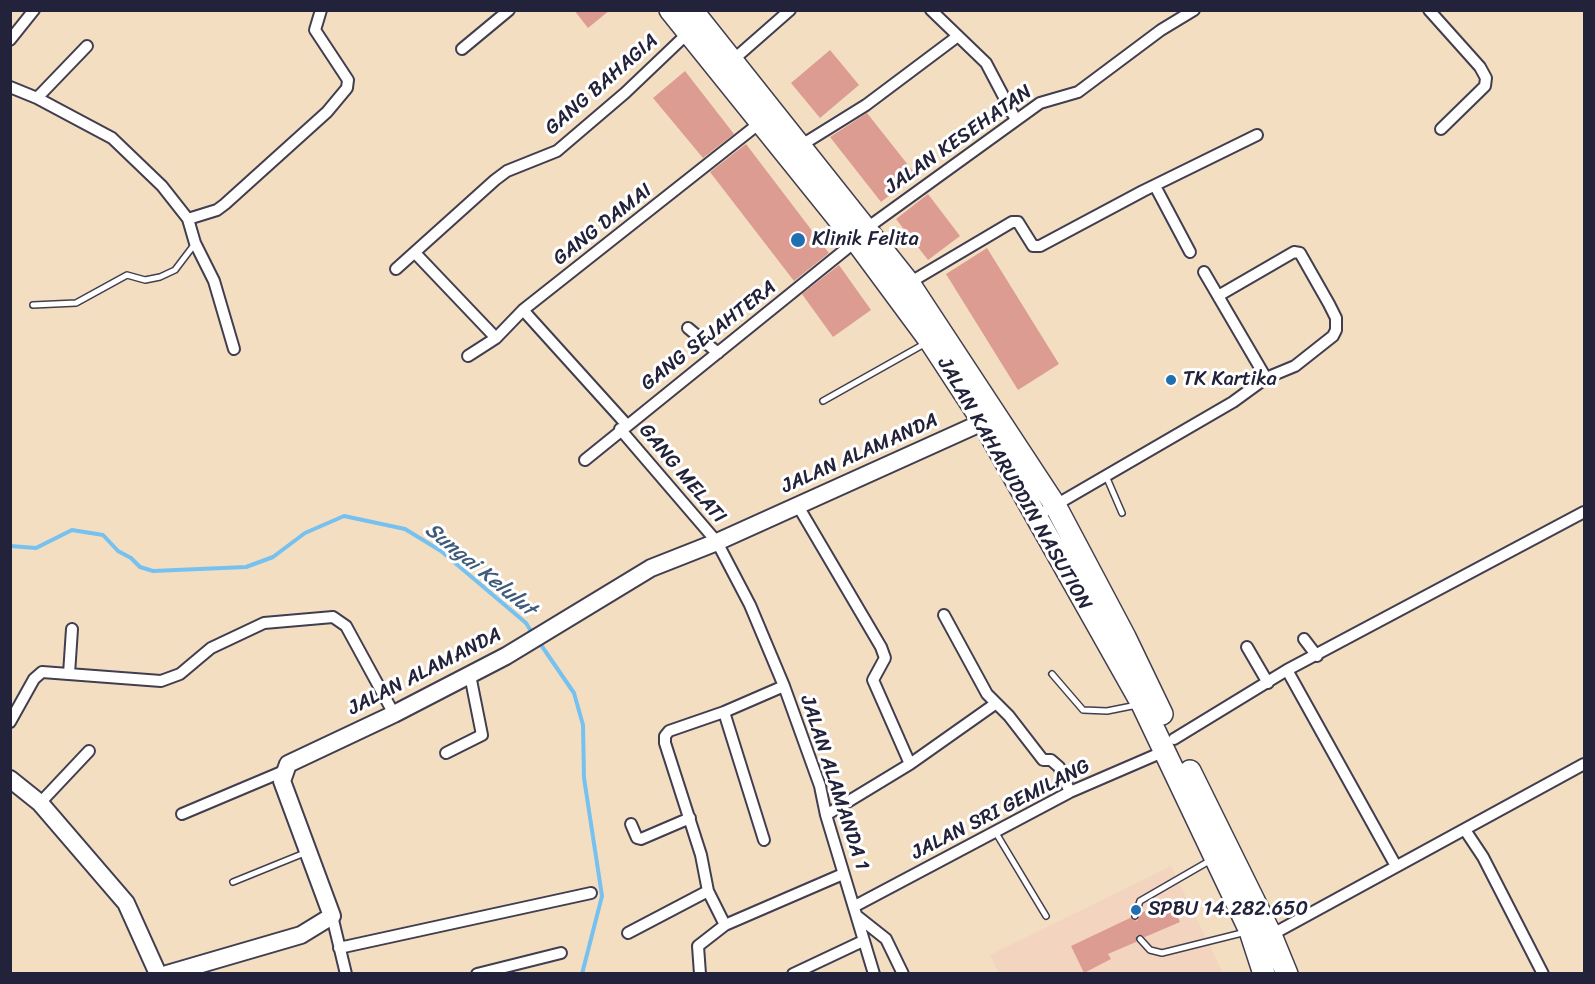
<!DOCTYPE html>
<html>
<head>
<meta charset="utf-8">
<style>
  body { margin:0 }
  #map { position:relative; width:1595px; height:984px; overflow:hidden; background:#f3dec2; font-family:Sriracha,sans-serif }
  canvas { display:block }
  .frame { position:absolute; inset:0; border:12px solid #22223b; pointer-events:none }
</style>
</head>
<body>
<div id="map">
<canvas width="1595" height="984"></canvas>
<div class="frame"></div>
</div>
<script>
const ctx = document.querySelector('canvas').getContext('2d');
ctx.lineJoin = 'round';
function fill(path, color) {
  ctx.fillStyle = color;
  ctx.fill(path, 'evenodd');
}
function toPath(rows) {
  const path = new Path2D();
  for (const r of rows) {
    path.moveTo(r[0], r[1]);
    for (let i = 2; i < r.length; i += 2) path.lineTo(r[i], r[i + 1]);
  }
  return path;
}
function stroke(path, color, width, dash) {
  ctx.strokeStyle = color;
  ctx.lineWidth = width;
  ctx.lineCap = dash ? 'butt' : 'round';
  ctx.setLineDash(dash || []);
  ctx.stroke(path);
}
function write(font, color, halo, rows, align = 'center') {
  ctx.font = font + ' Sriracha,sans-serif';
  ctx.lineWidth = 6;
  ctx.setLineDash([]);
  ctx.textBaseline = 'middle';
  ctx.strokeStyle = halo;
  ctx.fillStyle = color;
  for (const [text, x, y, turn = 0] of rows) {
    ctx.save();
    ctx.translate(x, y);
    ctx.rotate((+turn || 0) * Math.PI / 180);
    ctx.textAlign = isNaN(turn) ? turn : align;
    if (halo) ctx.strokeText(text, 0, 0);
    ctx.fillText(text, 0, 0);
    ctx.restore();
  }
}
const built = toPath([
  [1171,866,1223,973,999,973,990,955]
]);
const stream = toPath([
  [10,546,36,548,72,530,103,535,118,551,131,558,140,567,153,571,246,567,273,557,305,533,344,516,405,529,441,551,526,623,533,634],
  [539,642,574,693,583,725,584,778,602,896,582,974]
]);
const building = toPath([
  [574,10,610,10,588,28],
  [830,50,859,85,820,118,791,83],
  [685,71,734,134,703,158,653,98],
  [867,113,916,175,881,202,830,137],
  [746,144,829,253,794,281,710,172],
  [928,194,960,236,928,260,896,219],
  [987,248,1059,364,1018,390,946,274],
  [839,265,871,310,833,337,802,294],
  [1170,900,1180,922,1145,937,1137,935,1136,942,1108,954,1111,959,1084,973,1071,946,1130,918,1137,921,1141,913]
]);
const lane = toPath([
  [33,305,76,303,127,275,145,280,160,277,175,270,194,245],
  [823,401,926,343],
  [1106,476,1122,513],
  [1052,674,1083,710,1107,711,1137,705],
  [996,833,1046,916],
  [233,882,307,852],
  [1135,916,1140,901,1211,860],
  [1140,939,1150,950,1162,953,1246,932]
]);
const street = toPath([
  [931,10,986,63,1016,120],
  [1429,10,1480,67,1486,78,1485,86,1441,129],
  [10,40,34,10],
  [462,49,509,10],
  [733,60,790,10],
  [10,87,37,98,112,138,162,186,188,219,195,243,214,281,234,349],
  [37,98,87,46],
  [800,146,866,105,958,36],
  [1155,186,1190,252],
  [188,219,217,210,225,204,327,112,347,88,348,80,315,30,321,10],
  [867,228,1040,103,1078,92,1161,30,1194,10],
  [416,254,496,338],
  [396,269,495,180,507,171,557,151,625,93,688,33],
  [1204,272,1266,378],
  [909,283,1012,222,1018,222,1033,246,1040,246,1143,191,1257,135],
  [523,310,626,424],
  [688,328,718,353],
  [468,356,496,338,523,310,761,122],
  [620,429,717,542,750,605,784,686,820,786,826,815,874,974],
  [585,460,856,241],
  [798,506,881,647,885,658,873,680,910,764],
  [1035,517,1233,402,1266,378,1295,366,1333,336,1336,330,1336,318,1329,304,1300,253,1294,252,1218,296],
  [944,615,987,694,1009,716,1043,760,1051,760,1059,767,1070,792],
  [1304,639,1317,656],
  [1247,647,1268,683],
  [1287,670,1396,866],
  [69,674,72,629],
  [724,712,764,840],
  [10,722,34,679,42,672,161,681,180,674,211,648,264,623,333,617,346,626,394,714],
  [1174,739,1287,670,1584,512],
  [446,753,482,735,470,675],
  [40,803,89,751],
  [182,814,284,771],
  [826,815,910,764,995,704],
  [631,824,637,838,641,839,690,818],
  [1465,830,1483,857,1543,974],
  [855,906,1070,792,1165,751],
  [332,916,346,974],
  [857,916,886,939,903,974],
  [725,925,708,891,701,855,665,743,665,736,669,731,724,712,784,686],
  [628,933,708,891],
  [1271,935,1584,764],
  [339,948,591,893],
  [477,974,561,953],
  [700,974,698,946,725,925,843,874],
  [793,974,863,941]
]);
const secondary = toPath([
  [10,779,40,803,126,903,158,974],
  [167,974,301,935,332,916,282,781,288,764,394,714,506,656,651,568,717,542,983,422]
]);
const highway = toPath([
  [670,10,856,241,930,341,983,422,1142,704,1250,931,1264,974],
  [692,10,909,283,1055,505,1125,637,1162,714],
  [1190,771,1271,935,1287,974]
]);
const markers = [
  [798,240,8,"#1f6fb2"],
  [1171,380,6,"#1f6fb2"],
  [1136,910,6,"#1f6fb2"]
];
const streetNames = [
  ["GANG BAHAGIA",602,85,-41],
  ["JALAN KESEHATAN",959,140,-35],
  ["GANG DAMAI",603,225,-38],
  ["GANG SEJAHTERA",709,336,-38],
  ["JALAN ALAMANDA",860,454,-24],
  ["GANG MELATI",682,474,50],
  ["JALAN KAHARUDDIN NASUTION",1014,484,60],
  ["JALAN ALAMANDA",425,672,-27],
  ["JALAN ALAMANDA 1",834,783,72],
  ["JALAN SRI GEMILANG",1001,810,-27]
];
const poiNames = [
  ["Klinik Felita",812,240],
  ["TK Kartika",1183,380],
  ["SPBU 14.282.650",1148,910]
];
const waterNames = [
  ["Sungai Kelulut",480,570,39]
];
fill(built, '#f3d4bf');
stroke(stream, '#76c1ef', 4);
fill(building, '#dd9c91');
stroke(lane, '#413e4f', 8);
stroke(street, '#413e4f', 14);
stroke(secondary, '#413e4f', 20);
stroke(highway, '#413e4f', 24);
stroke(lane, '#fff', 5);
stroke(street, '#fff', 10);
stroke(secondary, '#fff', 16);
stroke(highway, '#fff', 21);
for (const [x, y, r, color] of markers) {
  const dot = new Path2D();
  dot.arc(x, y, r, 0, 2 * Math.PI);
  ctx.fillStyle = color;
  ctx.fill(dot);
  stroke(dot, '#fff', 2);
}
write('20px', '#22223b', '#fff', streetNames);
write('20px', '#22223b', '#fff', poiNames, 'left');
write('italic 21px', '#3f5a7a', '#fff', waterNames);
</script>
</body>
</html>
